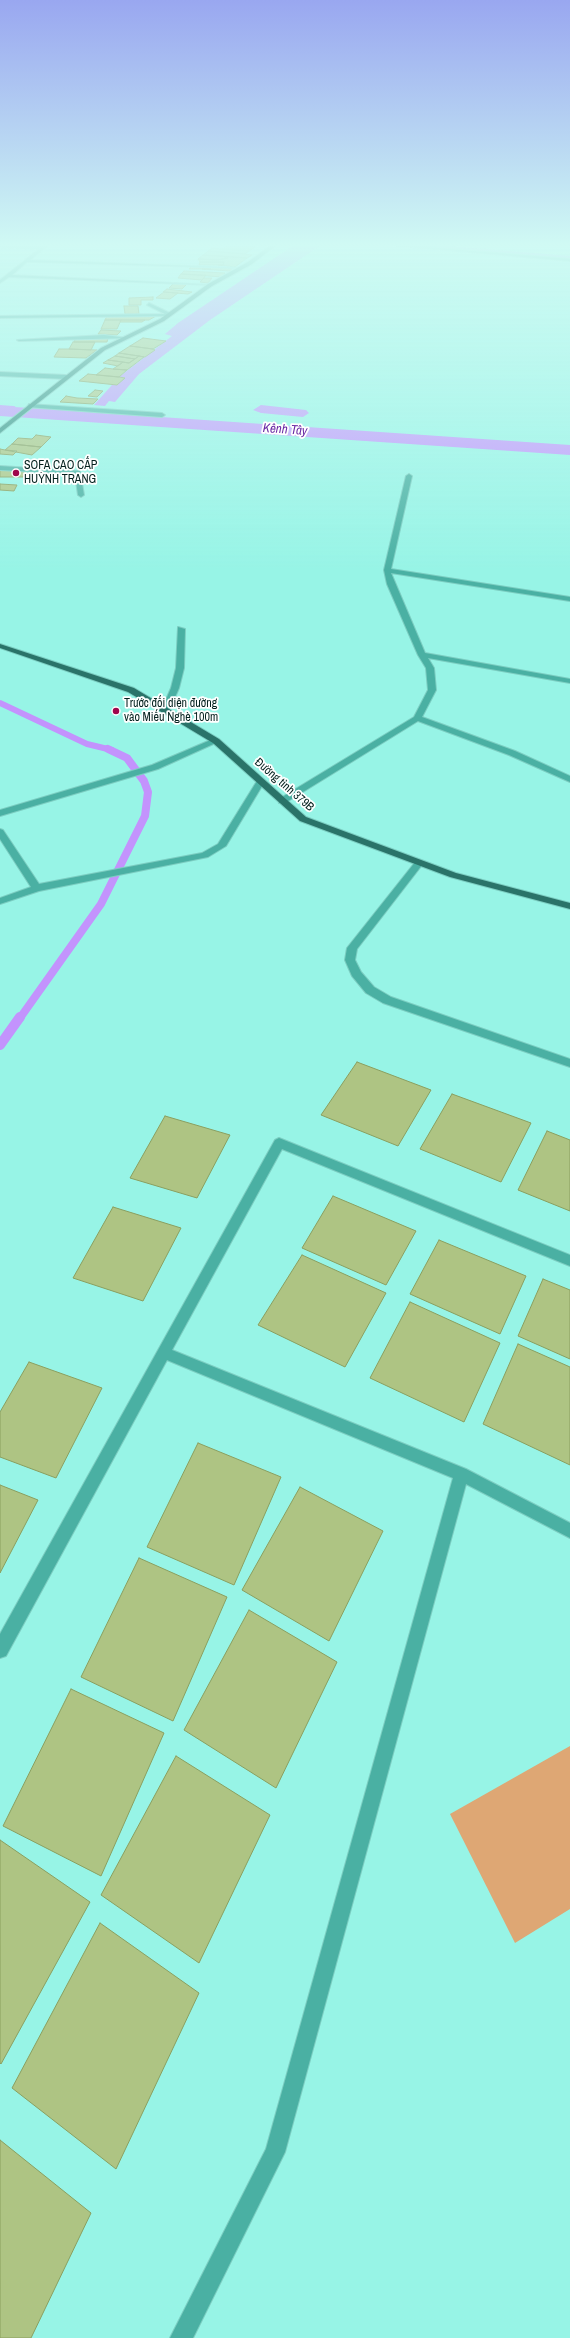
<!DOCTYPE html>
<html>
<head>
<meta charset="utf-8">
<style>
  body { margin:0 }
  canvas { display:block; background:#97f4e6 }
</style>
</head>
<body>
<canvas width="570" height="2338"></canvas>
<script>
const ctx = document.querySelector('canvas').getContext('2d');
ctx.lineJoin = 'round';
function fill(path, color) {
  ctx.fillStyle = color;
  ctx.fill(path, 'evenodd');
}
function toPath(rows) {
  const path = new Path2D();
  for (const r of rows) {
    path.moveTo(r[0], r[1]);
    for (let i = 2; i < r.length; i += 2) path.lineTo(r[i], r[i + 1]);
  }
  return path;
}
function stroke(path, color, width, dash) {
  ctx.strokeStyle = color;
  ctx.lineWidth = width;
  ctx.lineCap = dash ? 'butt' : 'round';
  ctx.setLineDash(dash || []);
  ctx.stroke(path);
}
function write(font, color, halo, rows, align = 'center') {
  ctx.font = font + ' "Archivo Narrow",sans-serif';
  ctx.lineWidth = 3.5;
  ctx.setLineDash([]);
  ctx.textBaseline = 'middle';
  ctx.strokeStyle = halo;
  ctx.fillStyle = color;
  for (const [text, x, y, turn = 0] of rows) {
    ctx.save();
    ctx.translate(x, y);
    ctx.rotate((+turn || 0) * Math.PI / 180);
    ctx.textAlign = isNaN(turn) ? turn : align;
    if (halo) ctx.strokeText(text, 0, 0);
    ctx.fillText(text, 0, 0);
    ctx.restore();
  }
}
const green = toPath([
  [570,1746,570,1909,515,1943,450,1814]
]);
const water = toPath([
  [297,243,324,243,210,320,139,374,115,402,109,401,105,406,94,405,112,385,117,385,125,378,119,377,172,336,165,334,178,323],
  [0,405,40,408,104,413,97,421,0,415],
  [261,405,306,410,309,413,303,417,261,413,253,410]
]);
const pier = toPath([
  [18,404,42,406,26,418,3,417]
]);
const streamFar3 = toPath([
  [391,243,570,258]
]);
const streamFar2 = toPath([
  [0,703,87,744,112,750]
]);
const streamFar1 = toPath([
  [20,1018,101,904,145,816,148,792,144,781,127,758,108,749]
]);
const stream = toPath([
  [0,1045,20,1017]
]);
const canal = toPath([
  [0,406,570,445,570,455,0,416,0,406]
]);
const building = toPath([
  [230,243,255,243,261,244,258,246,230,243],
  [230,243,250,245,249,246,255,247,249,251,222,249,230,243],
  [212,248,222,249,249,251,245,254,208,251,212,248],
  [208,251,245,254,252,255,247,258,203,255,208,251],
  [203,255,222,256,228,258,217,260,198,259,203,255],
  [222,256,247,258,235,267,218,265,223,265,224,262,200,262,198,259,217,260,228,258,222,256],
  [200,262,224,262,223,265,199,265,200,262],
  [192,266,204,267,202,269,211,269,189,269,192,266],
  [204,267,232,268,230,271,202,269,204,267],
  [184,271,225,273,222,277,181,274,184,271],
  [181,274,206,275,202,280,178,278,181,274],
  [204,278,212,278,208,283,200,282,204,278],
  [174,283,187,284,182,289,169,288,174,283],
  [167,289,192,292,188,294,163,292,167,289],
  [164,292,178,293,170,299,156,298,164,292],
  [153,297,153,300,141,300,141,305,129,305,129,298,153,297],
  [124,306,138,306,139,314,125,314,124,306],
  [107,316,156,316,149,320,105,320,107,316],
  [105,320,121,320,117,329,101,329,105,320],
  [121,320,145,320,142,322,120,322,121,320],
  [101,330,121,331,117,335,98,334,101,330],
  [76,338,108,338,107,342,74,342,76,338],
  [143,338,166,341,153,349,130,346,143,338],
  [73,342,95,342,91,350,69,349,73,342],
  [130,346,153,349,155,350,145,357,119,353,130,346],
  [59,349,69,349,97,350,86,358,54,357,59,349],
  [119,353,139,356,135,359,115,356,119,353],
  [115,356,135,359,129,363,108,360,115,356],
  [139,356,144,357,127,370,113,369,123,362,129,363,139,356],
  [108,360,123,362,118,366,103,363,108,360],
  [105,368,113,369,127,370,119,377,96,375,105,368],
  [88,374,119,377,125,378,117,385,79,381,88,374],
  [95,390,103,391,97,397,88,396,95,390],
  [66,396,77,398,98,399,93,404,60,402,66,396],
  [36,435,51,437,41,447,12,444,18,438,32,439,36,435],
  [12,444,41,447,32,455,5,450,12,444],
  [0,449,5,450,17,451,13,455,0,454,0,449],
  [0,469,27,469,23,477,0,477,0,469],
  [0,484,17,485,14,491,0,490,0,484],
  [357,1062,431,1090,398,1146,321,1115,357,1062],
  [452,1094,531,1123,501,1182,420,1149,452,1094],
  [165,1116,230,1135,197,1198,130,1178,165,1116],
  [547,1131,570,1140,570,1211,518,1190,547,1131],
  [333,1196,416,1231,386,1285,302,1248,333,1196],
  [113,1207,181,1228,143,1301,73,1278,113,1207],
  [439,1240,526,1276,500,1334,410,1294,439,1240],
  [302,1255,386,1293,345,1367,258,1325,302,1255],
  [543,1279,570,1290,570,1359,518,1336,543,1279],
  [410,1302,500,1343,464,1422,370,1378,410,1302],
  [518,1344,570,1367,570,1465,483,1424,518,1344],
  [29,1362,102,1388,56,1478,0,1457,0,1412,29,1362],
  [198,1443,281,1477,234,1585,147,1547,198,1443],
  [0,1485,38,1500,0,1573,0,1485],
  [300,1487,383,1531,329,1641,242,1590,300,1487],
  [139,1558,227,1597,173,1721,81,1677,139,1558],
  [249,1610,337,1662,276,1788,184,1730,249,1610],
  [71,1689,164,1733,101,1876,3,1826,71,1689],
  [176,1756,270,1815,199,1963,101,1895,176,1756],
  [0,1840,90,1902,1,2064,0,2063,0,1840],
  [100,1923,199,1993,116,2169,12,2088,100,1923],
  [0,2140,91,2213,31,2338,0,2338,0,2140]
]);
const minor = toPath([
  [46,243,51,243,30,260,243,268,27,262,12,275,212,285,9,277,0,283,0,280,39,249,0,247,0,245,42,247,46,243],
  [377,243,570,259,570,261,379,244,377,243],
  [149,303,172,314,168,316,0,318,0,316,165,314,147,305,149,303],
  [104,335,128,338,19,341,17,340,104,335],
  [0,372,66,375,69,377,66,379,0,376,0,372],
  [29,404,162,413,165,415,162,417,27,407,29,404],
  [0,466,80,471,84,495,81,497,78,495,75,474,0,470,0,466],
  [409,474,412,476,391,569,570,597,570,601,391,573,425,653,570,679,570,683,428,658,434,668,436,690,422,717,515,751,570,776,570,782,509,755,418,721,285,803,279,803,279,799,414,717,428,690,426,668,418,655,387,584,384,570,406,476,409,474],
  [178,627,185,629,184,668,179,688,169,711,165,713,161,711,171,688,176,668,178,627],
  [213,739,220,741,158,769,0,816,0,810,152,765,213,739],
  [261,778,265,781,226,846,208,857,39,891,0,904,0,898,31,887,0,839,0,829,3,830,39,884,202,853,218,844,257,781,261,778],
  [419,860,424,863,422,865,357,949,355,960,361,972,374,987,391,997,570,1059,570,1067,383,1003,366,993,352,976,345,960,347,948,416,861,419,860],
  [279,1138,570,1255,570,1266,282,1149,172,1350,466,1469,570,1523,570,1538,466,1484,285,2152,193,2338,170,2338,266,2149,453,1478,167,1360,6,1656,0,1658,0,1634,275,1140,279,1138]
]);
const secondary = toPath([
  [274,243,279,243,252,264,212,286,164,321,105,350,0,433,0,428,101,348,160,319,208,284,248,262,274,243]
]);
const primary = toPath([
  [0,644,134,688,219,739,306,817,456,873,570,903,570,909,450,877,300,821,213,743,128,692,0,648,0,644]
]);
const markers = [
  [16,473,4,"#9f064c"],
  [116,711,4,"#9f064c"]
];
const farPoinames = [
  ["SOFA CAO CẤP",24,466],
  ["HUỲNH TRANG",24,480],
  ["Trước đối diện đường",124,704],
  ["vào Miếu Nghè 100m",124,718]
];
const farStreetnames = [
  ["Đường tỉnh 379B",284,785,41]
];
const farWaternames = [
  ["Kênh Tây",285,430,4]
];
fill(green, '#dea774');
fill(water, '#c393fd');
fill(pier, '#97f4e6');
stroke(streamFar3, '#c393fd', 4);
stroke(streamFar2, '#c393fd', 6);
stroke(streamFar1, '#c393fd', 8);
stroke(stream, '#c393fd', 10);
fill(canal, '#c393fd');
fill(building, '#aec483');
stroke(building, '#8a9f5f', 1);
stroke(minor, '#7ccec2', 2);
stroke(secondary, '#7ccec2', 2);
stroke(primary, '#7ccec2', 2);
fill(minor, '#4ab0a3');
fill(secondary, '#308d81');
fill(primary, '#2a7369');
const sky = ctx.createLinearGradient(0, 0, 0, 570);
sky.addColorStop(0, '#99a7f0');
sky.addColorStop(0.43, '#d0faf4');
sky.addColorStop(1, '#d0faf400');
ctx.fillStyle = sky;
ctx.fillRect(0, 0, 570, 570);
for (const [x, y, r, color] of markers) {
  const dot = new Path2D();
  dot.arc(x, y, r, 0, 2 * Math.PI);
  ctx.fillStyle = color;
  ctx.fill(dot);
  stroke(dot, '#fff', 1.5);
}
write('12px', '#03201d', '#fff', farPoinames, 'left');
write('12px', '#03201d', '#fff', farStreetnames);
write('italic 13px', '#6b2aa5', '#fff', farWaternames);
</script>
</body>
</html>
